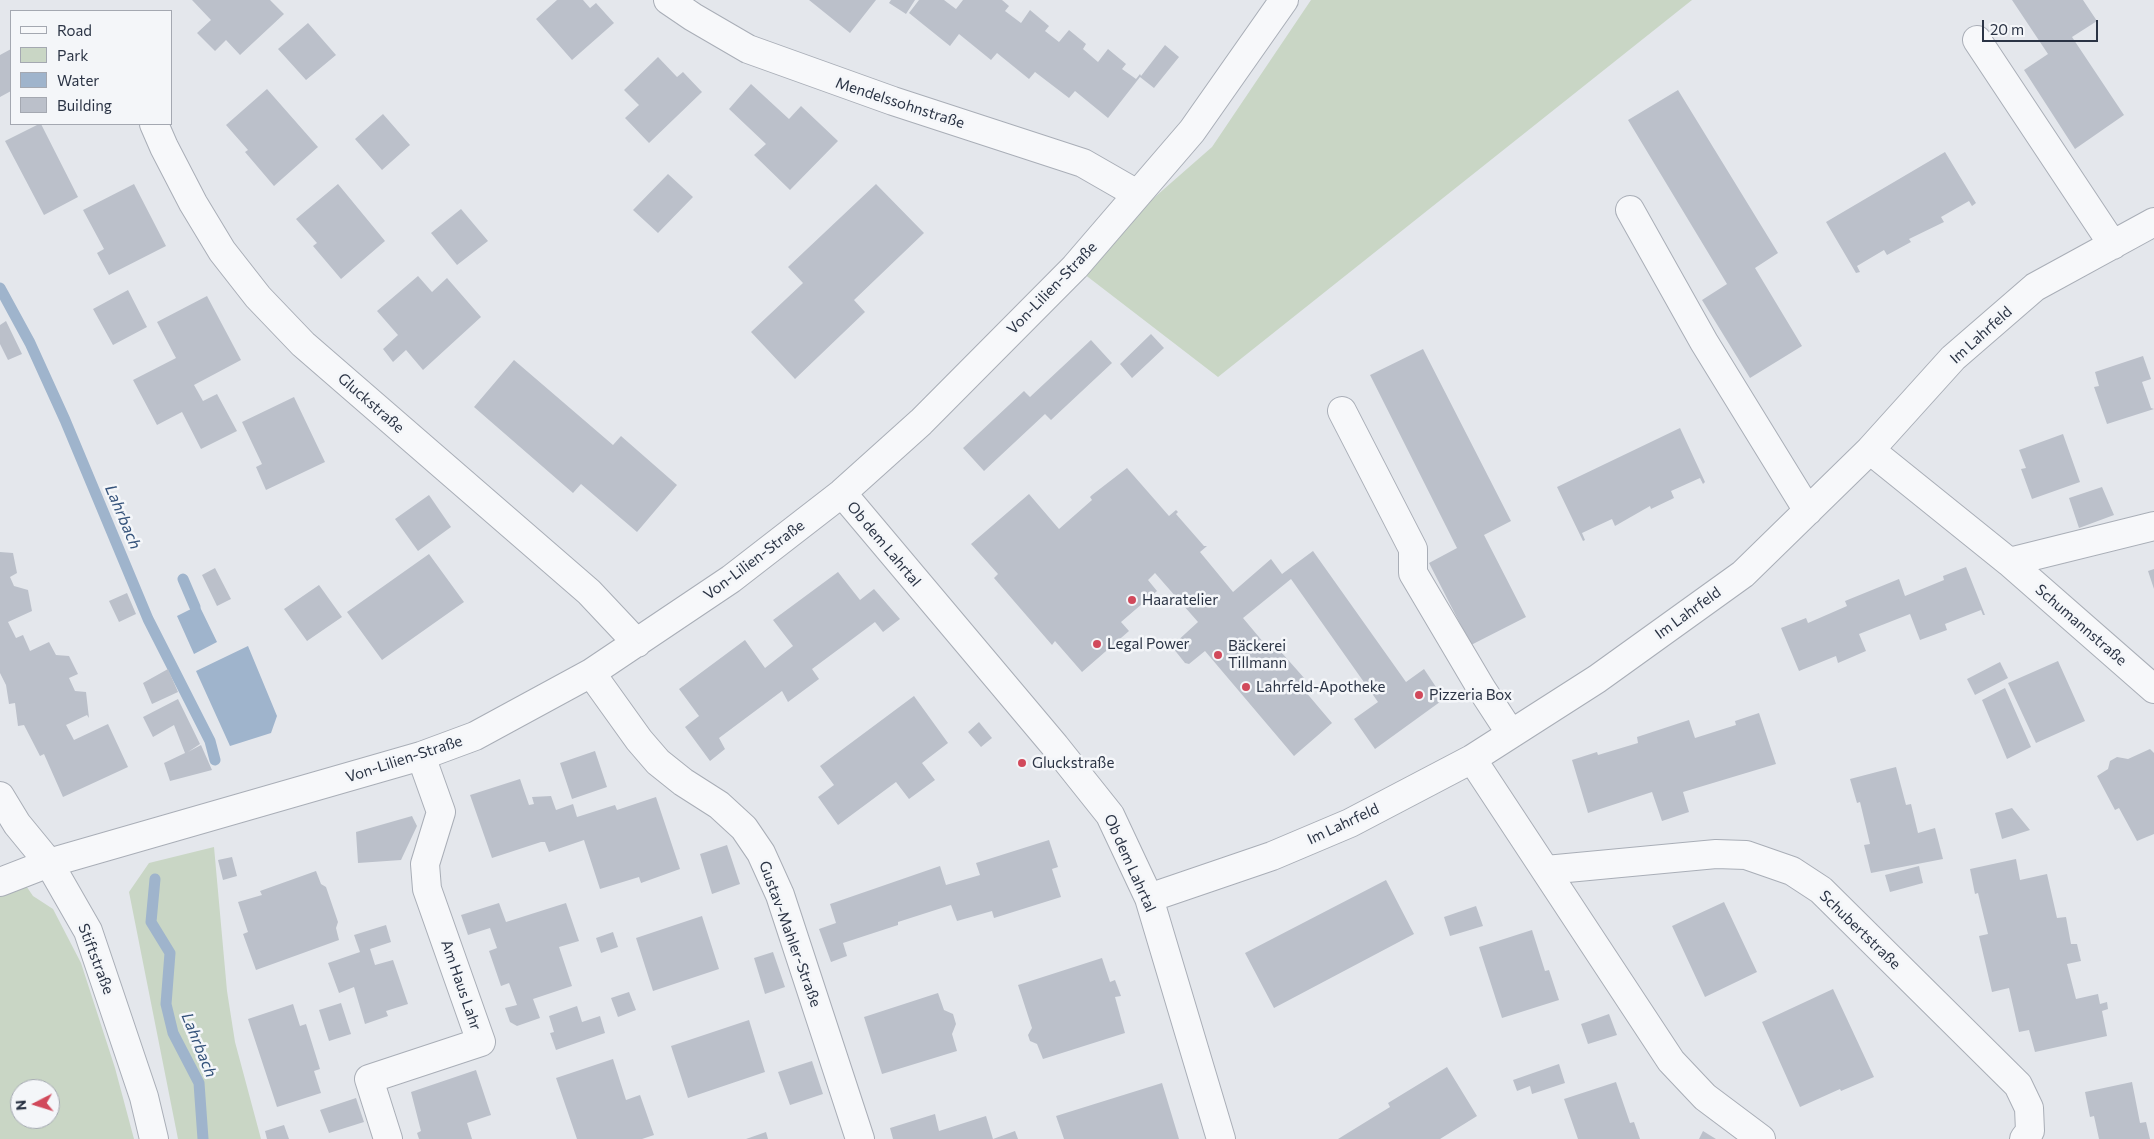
<!DOCTYPE html>
<html>
<head>
<meta charset="utf-8">
<style>
  body { margin:0 }
  #map { position:relative; width:2154px; height:1139px; overflow:hidden; background:#e4e7ec; font-family:Commissioner,sans-serif }
  canvas { display:block }
  .legend { position:absolute; left:10px; top:10px; width:162px; height:115px; box-sizing:border-box; background:#f4f6f9; border:1px solid #a4a8b1; margin:0; padding:6px 9px; list-style:none; font-size:15px; color:#2b3445 }
  .legend li { display:flex; align-items:center; gap:10px; height:25px }
  .legend b { width:25px; border:1px solid #a4a8b1 }
  .north { position:absolute; left:10px; top:1079px; width:50px; height:50px; box-sizing:border-box; background:#f4f6f9; border:1px solid #a4a8b1; border-radius:50%; rotate:265deg; font-size:14px; font-weight:700; line-height:20px; text-align:center; color:#2b3445 }
  .north::after { content:''; display:block; margin:auto; width:18px; height:22px; background:#d1495b; clip-path:polygon(50% 0,100% 100%,50% 72%,0 100%) }
  .scale { position:absolute; left:1982px; top:20px; width:116px; height:22px; box-sizing:border-box; border:2px solid #2b3445; border-top:0; padding-left:6px; font-size:15px; line-height:18px; white-space:nowrap; color:#2b3445; -webkit-text-stroke:4px #f4f6f9; paint-order:stroke }
</style>
</head>
<body>
<div id="map">
<canvas width="2154" height="1139"></canvas>
<ul class="legend">
<li><b style="height:6px;background:#f7f8fa"></b>Road</li>
<li><b style="height:14px;background:#c9d6c5"></b>Park</li>
<li><b style="height:14px;background:#9fb4cc"></b>Water</li>
<li><b style="height:14px;background:#bbc0ca"></b>Building</li>
</ul>
<div class="north">N</div>
<div class="scale">20 m</div>
</div>
<script>
const ctx = document.querySelector('canvas').getContext('2d');
ctx.lineJoin = 'round';
function fill(path, color) {
  ctx.fillStyle = color;
  ctx.fill(path, 'evenodd');
}
function toPath(rows) {
  const path = new Path2D();
  for (const r of rows) {
    path.moveTo(r[0], r[1]);
    for (let i = 2; i < r.length; i += 2) path.lineTo(r[i], r[i + 1]);
  }
  return path;
}
function stroke(path, color, width, dash) {
  ctx.strokeStyle = color;
  ctx.lineWidth = width;
  ctx.lineCap = dash ? 'butt' : 'round';
  ctx.setLineDash(dash || []);
  ctx.stroke(path);
}
function write(font, color, halo, rows, align = 'center') {
  ctx.font = font + ' Commissioner,sans-serif';
  ctx.lineWidth = 5;
  ctx.setLineDash([]);
  ctx.textBaseline = 'middle';
  ctx.strokeStyle = halo;
  ctx.fillStyle = color;
  for (const [text, x, y, turn = 0] of rows) {
    ctx.save();
    ctx.translate(x, y);
    ctx.rotate((+turn || 0) * Math.PI / 180);
    ctx.textAlign = isNaN(turn) ? turn : align;
    if (halo) ctx.strokeText(text, 0, 0);
    ctx.fillText(text, 0, 0);
    ctx.restore();
  }
}
const green = toPath([
  [1311,0,1692,0,1218,377,1075,267,1212,147],
  [214,847,227,991,235,1042,261,1139,178,1139,129,892,149,863],
  [18,874,33,896,53,909,81,963,115,1068,134,1139,0,1139,0,882],
  [20,1089,50,1089,50,1119,20,1119]
]);
const water = toPath([
  [199,605,217,642,194,654,177,616],
  [248,646,277,716,271,733,230,746,196,671]
]);
const stream = toPath([
  [0,288,30,343,65,420,148,619,210,741,215,760],
  [183,579,195,607],
  [155,879,151,922,170,953,166,1004,173,1033,199,1083,203,1139]
]);
const building = toPath([
  [192,0,270,0,284,14,240,55,226,40,215,51,197,33,211,20],
  [557,0,583,0,590,8,596,3,614,23,572,60,536,19],
  [809,0,876,0,850,33],
  [891,0,915,0,906,14,889,3],
  [919,0,944,0,956,9,963,0,1002,0,1009,6,1005,11,1021,23,1030,10,1049,26,1045,31,1059,42,1069,30,1086,44,1083,49,1098,62,1108,49,1126,64,1122,69,1136,79,1140,74,1141,76,1165,45,1179,57,1154,88,1140,77,1108,118,1075,91,1069,98,1035,72,1029,79,997,53,991,60,959,34,950,46,909,13],
  [2012,0,2083,0,2097,21,2072,37,2124,115,2075,149,2024,70,2048,54],
  [308,23,336,55,306,80,278,49],
  [11,49,11,91,0,97,0,55],
  [658,57,677,77,683,72,702,92,649,143,625,118,639,105,624,90],
  [751,84,789,119,801,106,838,141,790,190,754,155,766,144,729,109],
  [267,89,318,147,274,186,245,152,248,150,226,125],
  [1678,90,1778,253,1755,268,1802,346,1750,378,1702,300,1727,284,1628,120],
  [383,114,410,145,382,170,355,139],
  [39,124,41,124,78,197,44,215,5,141],
  [1945,152,1976,203,1972,206,1969,201,1941,217,1944,222,1909,239,1911,242,1887,255,1884,250,1857,266,1860,272,1856,273,1826,222],
  [668,174,693,197,658,233,633,210],
  [134,184,166,246,109,275,97,253,104,249,83,210],
  [338,184,385,241,341,279,313,246,317,243,296,219],
  [876,184,924,233,854,300,865,312,795,379,751,332,803,283,788,267],
  [461,209,488,241,457,265,431,233],
  [418,276,432,292,447,278,481,317,423,370,406,350,393,362,383,349,398,335,377,311],
  [128,290,147,327,113,345,93,309],
  [207,296,241,360,194,385,203,401,217,394,237,431,201,449,182,412,157,425,133,380,176,358,157,322],
  [6,321,22,354,8,360,0,344,0,325],
  [1151,334,1164,348,1132,378,1120,364],
  [1091,340,1112,363,1051,420,1045,414,984,471,963,448,1024,391,1030,397],
  [1423,349,1511,521,1484,535,1526,617,1471,645,1429,563,1457,548,1370,375],
  [2143,356,2151,379,2142,382,2151,408,2154,409,2107,424,2094,387,2099,386,2095,372],
  [514,360,613,445,621,436,677,485,637,532,581,484,573,493,474,407],
  [294,397,325,462,266,490,256,467,262,464,242,422],
  [1680,428,1705,482,1703,484,1700,478,1671,491,1674,498,1651,509,1650,506,1615,526,1612,519,1582,533,1585,540,1583,541,1557,487],
  [2063,434,2080,482,2032,499,2021,469,2026,468,2019,450],
  [1127,468,1169,516,1176,510,1178,512,1176,514,1204,546,1207,546,1200,552,1233,592,1271,559,1282,574,1313,551,1406,682,1424,669,1444,699,1375,749,1354,719,1378,702,1291,579,1243,618,1269,649,1274,644,1305,679,1299,684,1332,723,1294,756,1205,651,1189,664,1185,663,1173,648,1174,644,1198,622,1155,573,1148,580,1157,591,1121,622,1129,631,1082,672,1055,641,1052,645,994,578,998,574,971,544,1029,494,1059,529,1092,500,1090,497,1092,495],
  [2102,487,2114,515,2079,528,2069,498],
  [429,495,451,527,418,551,395,519],
  [0,552,13,553,17,573,10,577,14,586,28,590,32,611,8,622,16,638,23,635,30,651,49,642,56,655,69,656,78,674,69,678,75,691,86,692,89,718,87,715,66,725,74,740,108,724,128,767,63,797,44,754,40,756,24,725,18,726,15,703,9,704,6,685,0,673],
  [429,554,464,602,382,660,347,612],
  [1966,567,1985,615,1983,615,1981,610,1945,624,1947,630,1920,640,1910,614,1859,634,1866,651,1838,663,1836,656,1799,671,1781,628,1806,618,1808,623,1847,606,1845,601,1899,579,1905,596,1944,580,1943,576],
  [215,568,231,599,217,606,202,575],
  [2154,569,2154,589,2148,571],
  [838,572,860,600,874,589,900,619,883,632,875,622,843,646,812,669,819,679,788,702,782,691,719,738,725,749,710,761,685,727,699,716,679,689,745,640,765,668,793,646,773,620],
  [319,585,342,617,307,641,284,609],
  [127,593,136,614,119,622,109,601],
  [2058,661,2085,721,2036,743,2008,683],
  [2000,662,2008,678,1975,695,1967,679],
  [168,669,178,692,152,704,143,683],
  [2005,688,2031,747,2007,759,1982,700],
  [914,696,948,743,922,763,935,780,909,799,896,782,838,825,818,797,834,785,820,766],
  [178,699,200,744,188,752,201,745,212,770,170,781,164,763,185,753,174,725,153,737,143,717],
  [1759,713,1776,764,1683,792,1689,812,1662,821,1652,792,1588,813,1572,760,1597,752,1598,755,1638,743,1637,737,1689,720,1695,738,1736,725,1735,721],
  [979,722,992,738,981,747,968,732],
  [2150,749,2154,753,2154,834,2137,841,2119,808,2115,810,2097,776,2108,769,2110,761,2117,757,2128,759],
  [595,751,607,787,572,799,560,763],
  [1896,767,1906,805,1911,804,1918,833,1935,828,1943,859,1871,873,1864,845,1870,844,1860,802,1857,803,1850,779],
  [520,779,529,805,534,804,532,797,551,796,556,810,573,804,577,817,615,805,617,810,656,797,680,869,641,883,639,877,600,889,584,840,549,852,545,842,541,842,492,858,470,795],
  [2012,808,2030,830,2002,839,1995,813],
  [412,816,417,826,401,860,358,863,356,832],
  [1049,840,1058,867,1052,869,1061,897,994,918,992,911,957,921,951,905,898,922,898,925,843,943,847,956,831,962,819,929,836,923,830,904,940,866,946,885,980,875,976,863],
  [727,845,740,884,712,894,700,854],
  [232,857,237,876,223,880,218,860],
  [2016,859,2020,880,2047,874,2057,918,2066,917,2071,944,2077,944,2081,961,2067,964,2076,999,2098,994,2100,1004,2107,1002,2108,1009,2102,1011,2107,1036,2035,1052,2029,1030,2019,1032,2009,988,1992,992,1979,936,1988,934,1978,893,1975,894,1970,869],
  [1919,866,1923,883,1890,892,1885,875],
  [316,871,321,884,326,887,338,922,336,928,339,940,256,970,243,934,248,932,238,902,262,895,260,891],
  [1386,880,1414,934,1274,1008,1245,953],
  [1724,902,1757,972,1705,997,1672,926],
  [499,903,506,922,566,903,579,941,559,947,572,986,533,999,540,1018,517,1026,510,1022,505,1008,517,1005,509,983,501,986,489,951,497,948,490,928,468,935,461,915],
  [1476,906,1483,926,1450,936,1444,917],
  [702,916,719,969,653,991,636,938],
  [386,925,391,942,370,949,375,965,393,960,408,1004,386,1011,388,1016,365,1024,354,987,339,993,328,963,360,952,354,935],
  [1532,930,1545,971,1549,970,1559,1000,1502,1018,1479,947],
  [613,932,618,947,601,953,596,938],
  [773,952,785,987,765,994,754,958],
  [1102,958,1110,982,1115,980,1121,996,1115,997,1125,1033,1043,1059,1037,1044,1030,1041,1028,1035,1032,1028,1018,985],
  [1833,989,1874,1077,1841,1091,1840,1089,1800,1107,1762,1022],
  [629,992,636,1010,618,1017,611,998],
  [938,993,944,1010,953,1014,956,1024,952,1034,957,1051,882,1074,864,1017],
  [341,1003,351,1034,329,1041,319,1010],
  [293,1004,300,1026,306,1024,320,1069,314,1071,321,1093,277,1107,248,1019],
  [577,1006,582,1022,600,1016,605,1033,556,1050,550,1033,554,1032,549,1016],
  [1609,1014,1617,1035,1588,1044,1581,1024],
  [749,1020,765,1072,688,1098,671,1046],
  [613,1059,626,1100,640,1095,654,1135,642,1139,577,1139,556,1078],
  [812,1061,823,1094,790,1105,778,1072],
  [1559,1064,1565,1083,1532,1094,1530,1086,1517,1091,1513,1080],
  [1447,1067,1477,1116,1440,1139,1338,1139,1390,1107,1388,1103],
  [476,1070,491,1115,467,1123,472,1139,419,1139,417,1133,421,1131,411,1092],
  [1616,1082,1630,1123,1634,1122,1640,1139,1578,1139,1564,1099],
  [2132,1082,2140,1123,2146,1122,2150,1139,2099,1139,2094,1116,2090,1117,2085,1092],
  [1162,1083,1179,1139,1064,1139,1056,1116],
  [356,1098,364,1122,329,1133,320,1110],
  [935,1114,939,1131,986,1116,993,1139,1015,1131,1018,1139,893,1139,890,1128],
  [284,1125,289,1139,267,1139,265,1131],
  [1703,1131,1716,1139,1699,1139],
  [766,1132,768,1139,746,1139]
]);
const minor = toPath([
  [668,0,693,17,748,49,893,101,1083,163,1137,194],
  [1977,40,2113,245],
  [154,124,164,147,193,203,222,251,258,297,303,344,589,592,637,643],
  [1630,210,1704,342,1808,511],
  [1342,411,1413,549,1413,573,1481,688,1511,734],
  [1870,450,2009,562,2154,689],
  [842,493,1055,746,1110,815,1149,898,1221,1139],
  [2009,562,2154,526],
  [591,673,639,740,658,762,683,782,719,805,744,828,761,853,780,895,860,1139],
  [1472,759,1671,1061,1705,1097,1761,1139],
  [0,796,17,824,49,863,88,931,144,1097,154,1139],
  [1546,870,1716,854,1746,855,1792,871,1821,890,2018,1085,2029,1108,2030,1131,2024,1139],
  [0,882,49,863,421,756,475,736,591,673,731,579,842,493,921,422,1075,267,1192,131,1284,0],
  [1149,898,1272,856,1350,823,1472,759,1597,679,1743,574,1870,450,1953,358,2035,287,2154,222],
  [388,1139,369,1079,481,1042,427,889,425,864,441,812,421,756]
]);
const markers = [
  [1132,600,5,"#d1495b"],
  [1097,644,5,"#d1495b"],
  [1218,655,5,"#d1495b"],
  [1246,687,5,"#d1495b"],
  [1419,695,5,"#d1495b"],
  [1022,763,5,"#d1495b"]
];
const streetNames = [
  ["Mendelssohnstraße",900,103,18],
  ["Von-Lilien-Straße",1052,288,-46],
  ["Im Lahrfeld",1981,335,-42],
  ["Gluckstraße",371,403,41],
  ["Ob dem Lahrtal",884,544,50],
  ["Von-Lilien-Straße",754,560,-37],
  ["Im Lahrfeld",1688,613,-36],
  ["Schumannstraße",2081,625,41],
  ["Von-Lilien-Straße",404,759,-18],
  ["Im Lahrfeld",1343,824,-25],
  ["Ob dem Lahrtal",1130,863,66],
  ["Schubertstraße",1860,930,44],
  ["Gustav-Mahler-Straße",790,934,70],
  ["Stiftstraße",96,959,69],
  ["Am Haus Lahr",461,985,71]
];
const poiNames = [
  ["Haaratelier",1142,600],
  ["Legal Power",1107,644],
  ["Bäckerei",1228,646],
  ["Tillmann",1228,663],
  ["Lahrfeld-Apotheke",1256,687],
  ["Pizzeria Box",1429,695],
  ["Gluckstraße",1032,763]
];
const waterNames = [
  ["Lahrbach",123,517,67],
  ["Lahrbach",199,1045,68]
];
fill(green, '#c9d6c5');
fill(water, '#9fb4cc');
stroke(stream, '#9fb4cc', 11);
fill(building, '#bbc0ca');
stroke(minor, '#a9aeb7', 30);
stroke(minor, '#f7f8fa', 28);
for (const [x, y, r, color] of markers) {
  const dot = new Path2D();
  dot.arc(x, y, r, 0, 2 * Math.PI);
  ctx.fillStyle = color;
  ctx.fill(dot);
  stroke(dot, '#f4f6f9', 2);
}
write('15px', '#2b3445', '#f4f6f9', streetNames);
write('15px', '#2b3445', '#f4f6f9', poiNames, 'left');
write('italic 16px', '#34527a', '#f4f6f9', waterNames);
</script>
</body>
</html>
